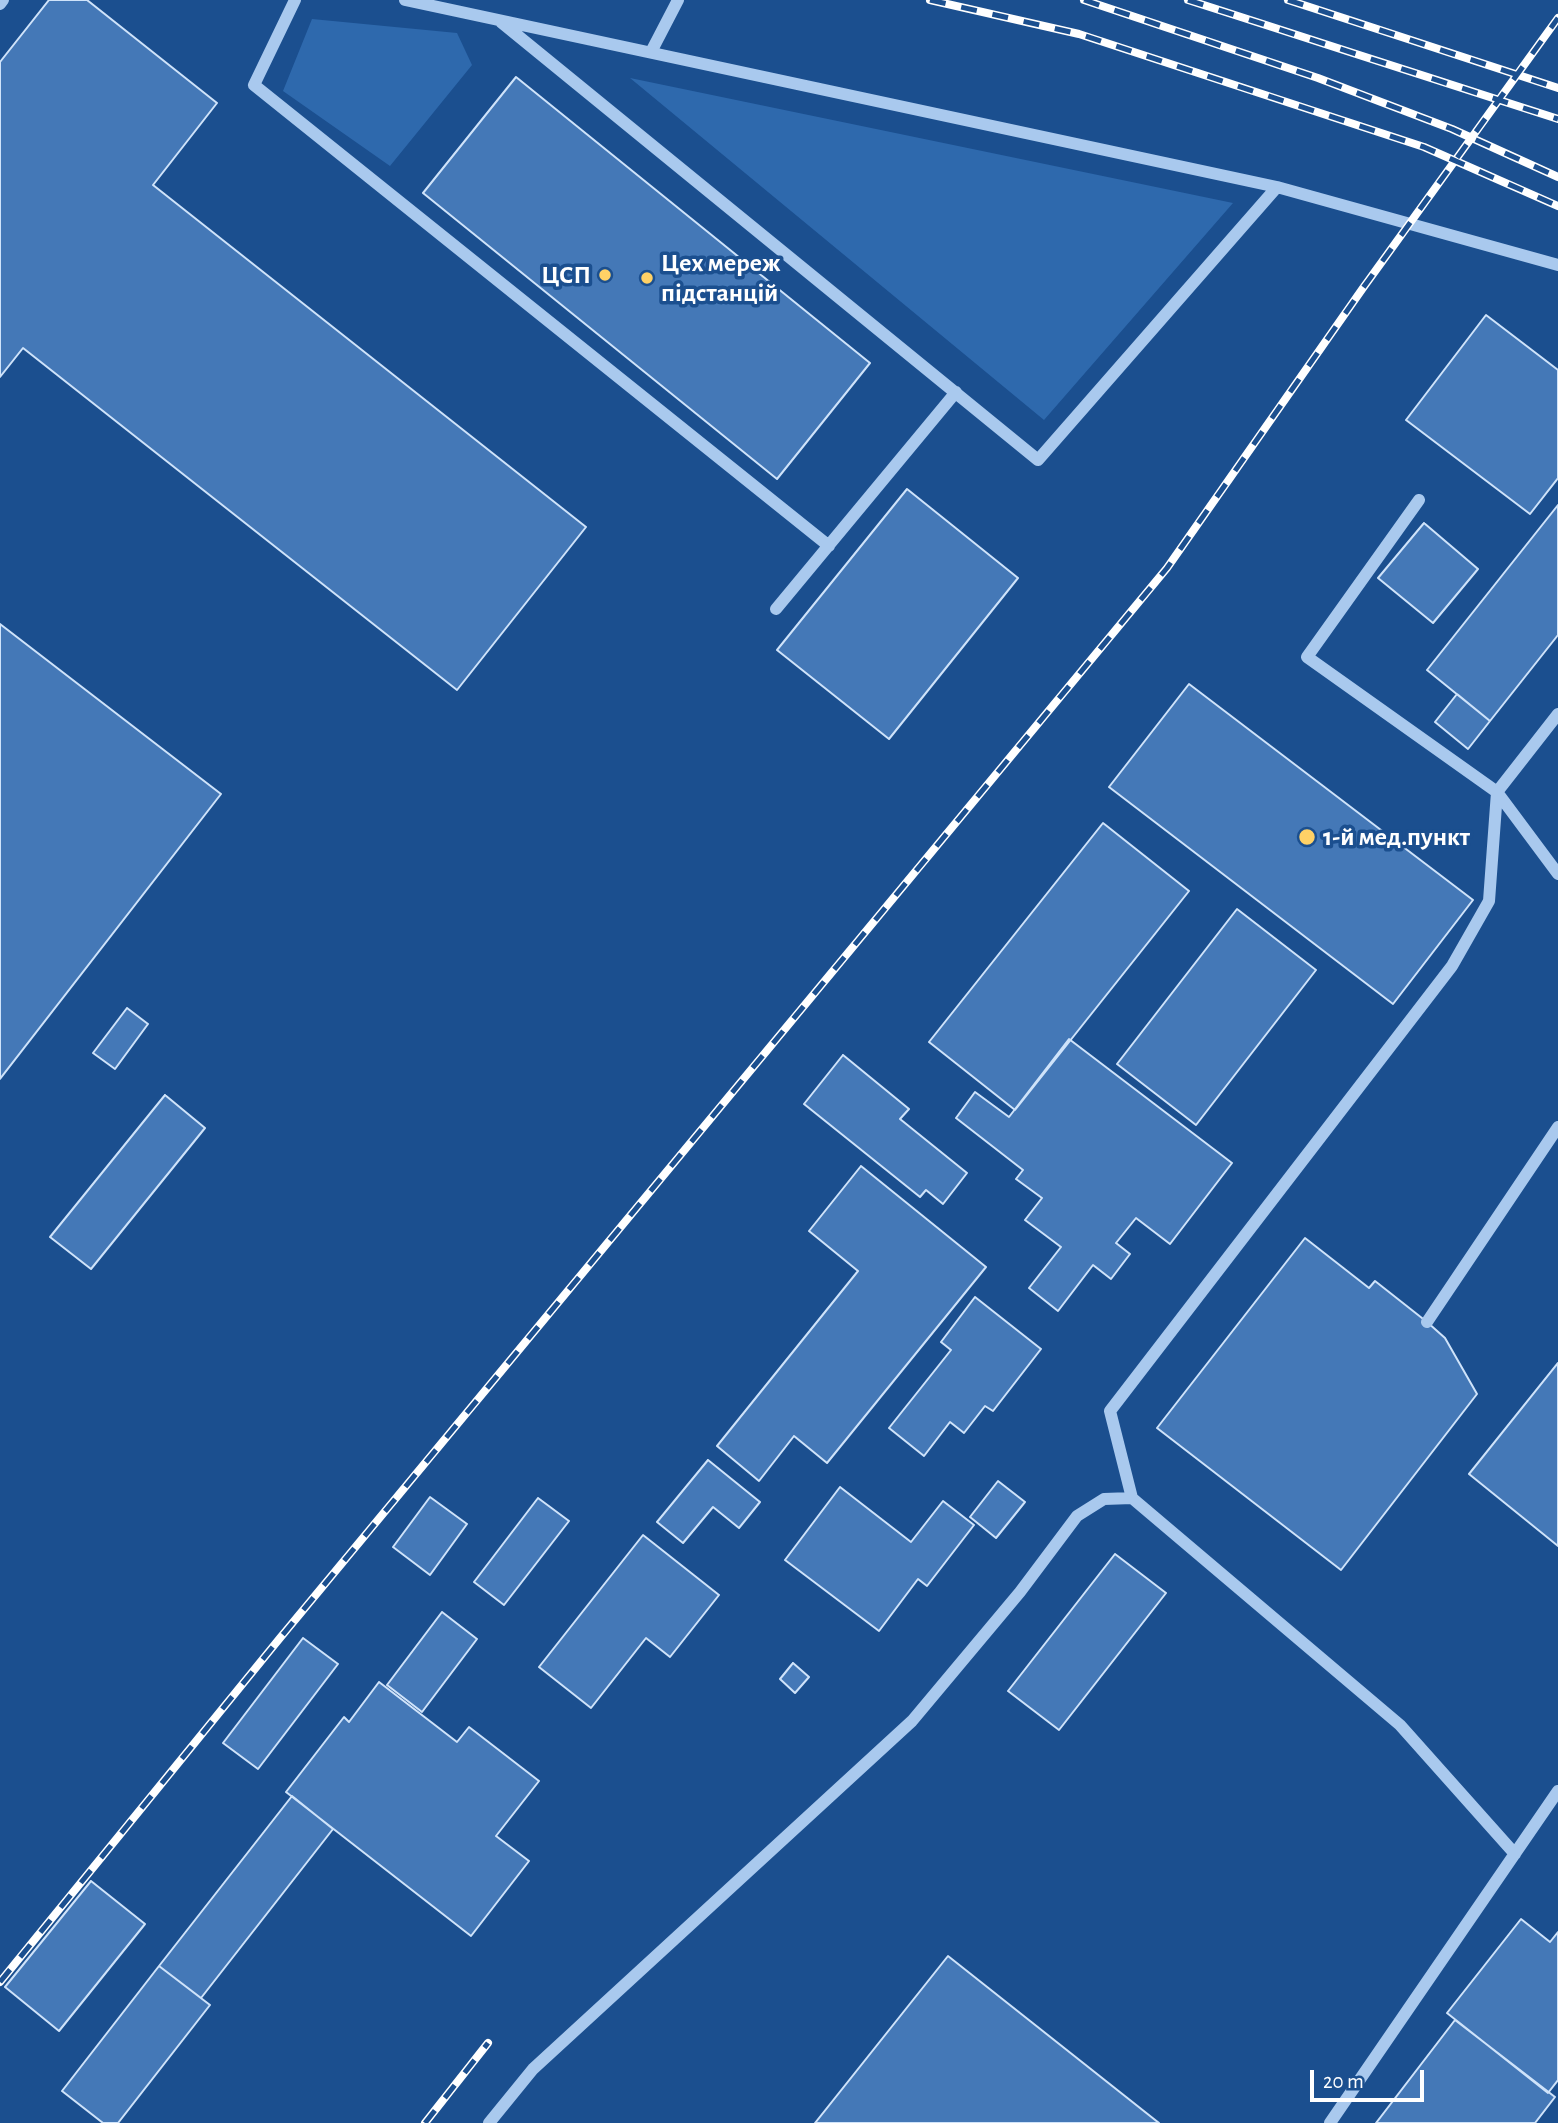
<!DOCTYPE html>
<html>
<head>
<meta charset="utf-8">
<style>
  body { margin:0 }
  #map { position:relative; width:1558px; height:2123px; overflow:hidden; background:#1b4f8f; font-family:"Alegreya Sans",sans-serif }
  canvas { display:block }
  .scale { position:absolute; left:1310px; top:2070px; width:114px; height:32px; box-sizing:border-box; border:4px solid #fff; border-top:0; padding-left:9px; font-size:21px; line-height:24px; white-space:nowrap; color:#fff; -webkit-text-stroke:5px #1b4f8f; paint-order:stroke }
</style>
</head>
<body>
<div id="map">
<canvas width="1558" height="2123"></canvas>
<div class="scale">20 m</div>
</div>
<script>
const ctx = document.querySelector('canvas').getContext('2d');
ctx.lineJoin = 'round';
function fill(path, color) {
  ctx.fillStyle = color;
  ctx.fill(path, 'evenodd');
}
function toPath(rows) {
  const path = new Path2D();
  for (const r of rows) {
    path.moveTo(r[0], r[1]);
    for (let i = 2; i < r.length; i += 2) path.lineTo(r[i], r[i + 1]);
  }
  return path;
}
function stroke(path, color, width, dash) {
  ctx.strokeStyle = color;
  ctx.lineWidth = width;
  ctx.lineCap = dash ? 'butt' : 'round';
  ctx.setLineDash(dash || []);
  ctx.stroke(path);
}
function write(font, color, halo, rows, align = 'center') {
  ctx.font = font + ' "Alegreya Sans",sans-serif';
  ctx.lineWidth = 7;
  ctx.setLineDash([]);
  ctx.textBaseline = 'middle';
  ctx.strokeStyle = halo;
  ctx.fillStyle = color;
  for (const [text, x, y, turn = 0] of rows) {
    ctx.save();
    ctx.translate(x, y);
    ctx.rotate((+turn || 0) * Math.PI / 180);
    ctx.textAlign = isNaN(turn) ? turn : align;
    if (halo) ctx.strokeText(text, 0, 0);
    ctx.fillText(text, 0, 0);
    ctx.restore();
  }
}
const green = toPath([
  [312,19,457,33,472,65,390,166,283,91],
  [630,78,1233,203,1044,420]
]);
const building = toPath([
  [49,0,87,0,217,103,153,185,586,527,457,690,23,348,0,377,0,62,49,0],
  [516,77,870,363,777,479,423,193,516,77],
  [1486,315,1558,370,1558,478,1530,514,1406,420,1486,315],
  [907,489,1018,578,889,739,777,650,907,489],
  [1558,505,1558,635,1490,721,1427,670,1558,505],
  [1424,523,1478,569,1433,623,1378,578,1424,523],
  [0,624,221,794,0,1079,0,624],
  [1189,684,1473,900,1393,1004,1109,787,1189,684],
  [1457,694,1490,721,1468,749,1435,722,1457,694],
  [1103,823,1189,891,1015,1110,929,1042,1103,823],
  [1237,909,1316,970,1196,1125,1117,1064,1237,909],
  [127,1008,148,1024,115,1069,93,1053,127,1008],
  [1069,1039,1232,1163,1170,1244,1136,1218,1116,1243,1130,1254,1111,1279,1093,1265,1058,1311,1029,1288,1061,1247,1025,1220,1042,1198,1016,1179,1023,1170,956,1118,975,1092,1009,1117,1069,1039],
  [843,1055,909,1109,900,1119,967,1173,943,1204,926,1190,920,1197,804,1104,843,1055],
  [165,1095,205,1128,91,1269,50,1237,165,1095],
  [861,1166,986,1267,827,1463,794,1436,759,1481,717,1446,858,1271,809,1231,861,1166],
  [1305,1238,1369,1288,1375,1281,1427,1322,1445,1338,1477,1394,1341,1570,1157,1428,1305,1238],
  [975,1297,1041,1349,993,1411,985,1406,964,1433,950,1422,924,1456,889,1428,951,1350,941,1342,975,1297],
  [1558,1363,1558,1546,1469,1474,1558,1363],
  [708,1460,760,1502,739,1528,713,1507,683,1543,657,1522,708,1460],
  [998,1481,1025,1502,996,1538,970,1517,998,1481],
  [840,1487,911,1542,943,1501,974,1525,927,1586,918,1579,879,1631,785,1560,840,1487],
  [430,1497,467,1524,430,1575,393,1547,430,1497],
  [538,1498,569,1521,504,1605,474,1582,538,1498],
  [643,1535,719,1595,670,1657,646,1638,591,1708,539,1667,643,1535],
  [1115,1554,1166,1593,1059,1730,1008,1691,1115,1554],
  [442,1612,477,1639,422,1712,387,1685,442,1612],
  [303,1638,338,1664,258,1769,223,1743,303,1638],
  [793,1663,809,1677,795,1693,780,1679,793,1663],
  [379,1682,457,1742,469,1727,539,1781,496,1836,529,1861,471,1936,286,1792,344,1717,349,1722,379,1682],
  [292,1796,333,1829,201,1998,159,1966,292,1796],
  [91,1881,145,1924,59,2031,5,1987,91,1881],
  [1521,1919,1550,1942,1558,1932,1558,2080,1548,2093,1447,2013,1521,1919],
  [948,1956,1159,2123,815,2123,948,1956],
  [159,1966,210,2005,118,2123,103,2123,62,2091,159,1966],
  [1455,2020,1555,2097,1535,2123,1376,2123,1455,2020]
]);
const minor = toPath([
  [295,0,254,85,829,546],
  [405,0,1277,187,1558,265],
  [0,4,3,0],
  [501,22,1038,460,1277,187],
  [651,52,678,0],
  [1419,500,1307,657,1497,792,1558,874],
  [776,609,956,392],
  [1427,1322,1558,1127],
  [1132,1498,1400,1725,1515,1854],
  [489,2123,533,2069,912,1721,1020,1592,1077,1516,1104,1499,1132,1498,1110,1411,1452,966,1489,901,1497,792,1558,714],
  [1330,2123,1558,1791]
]);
const rail = toPath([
  [930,0,1079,34,1424,147,1558,206],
  [1084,0,1318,78,1452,129,1558,177],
  [1188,0,1558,119],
  [1288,0,1558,88],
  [0,1982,280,1638,1167,568,1363,288,1558,18],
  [425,2123,488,2043]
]);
const markers = [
  [605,275,7,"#ffd166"],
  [647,278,7,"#ffd166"],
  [1307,837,9,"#ffd166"]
];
const poiNames = [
  ["Цех мереж",661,263],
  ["підстанцій",661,293],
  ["ЦСП",591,275,"right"],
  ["1-й мед.пункт",1323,837]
];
fill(green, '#2e69ad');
fill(building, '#4478b7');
stroke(building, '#cfe3fa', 2);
stroke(minor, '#a9c9ee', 12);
stroke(rail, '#fff', 8);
stroke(rail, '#1b4f8f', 5, [16]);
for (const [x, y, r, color] of markers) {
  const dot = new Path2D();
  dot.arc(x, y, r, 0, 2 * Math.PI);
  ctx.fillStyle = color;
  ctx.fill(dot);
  stroke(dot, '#1b4f8f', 2.5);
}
write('bold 26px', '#fff', '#1b4f8f', poiNames, 'left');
</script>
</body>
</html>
